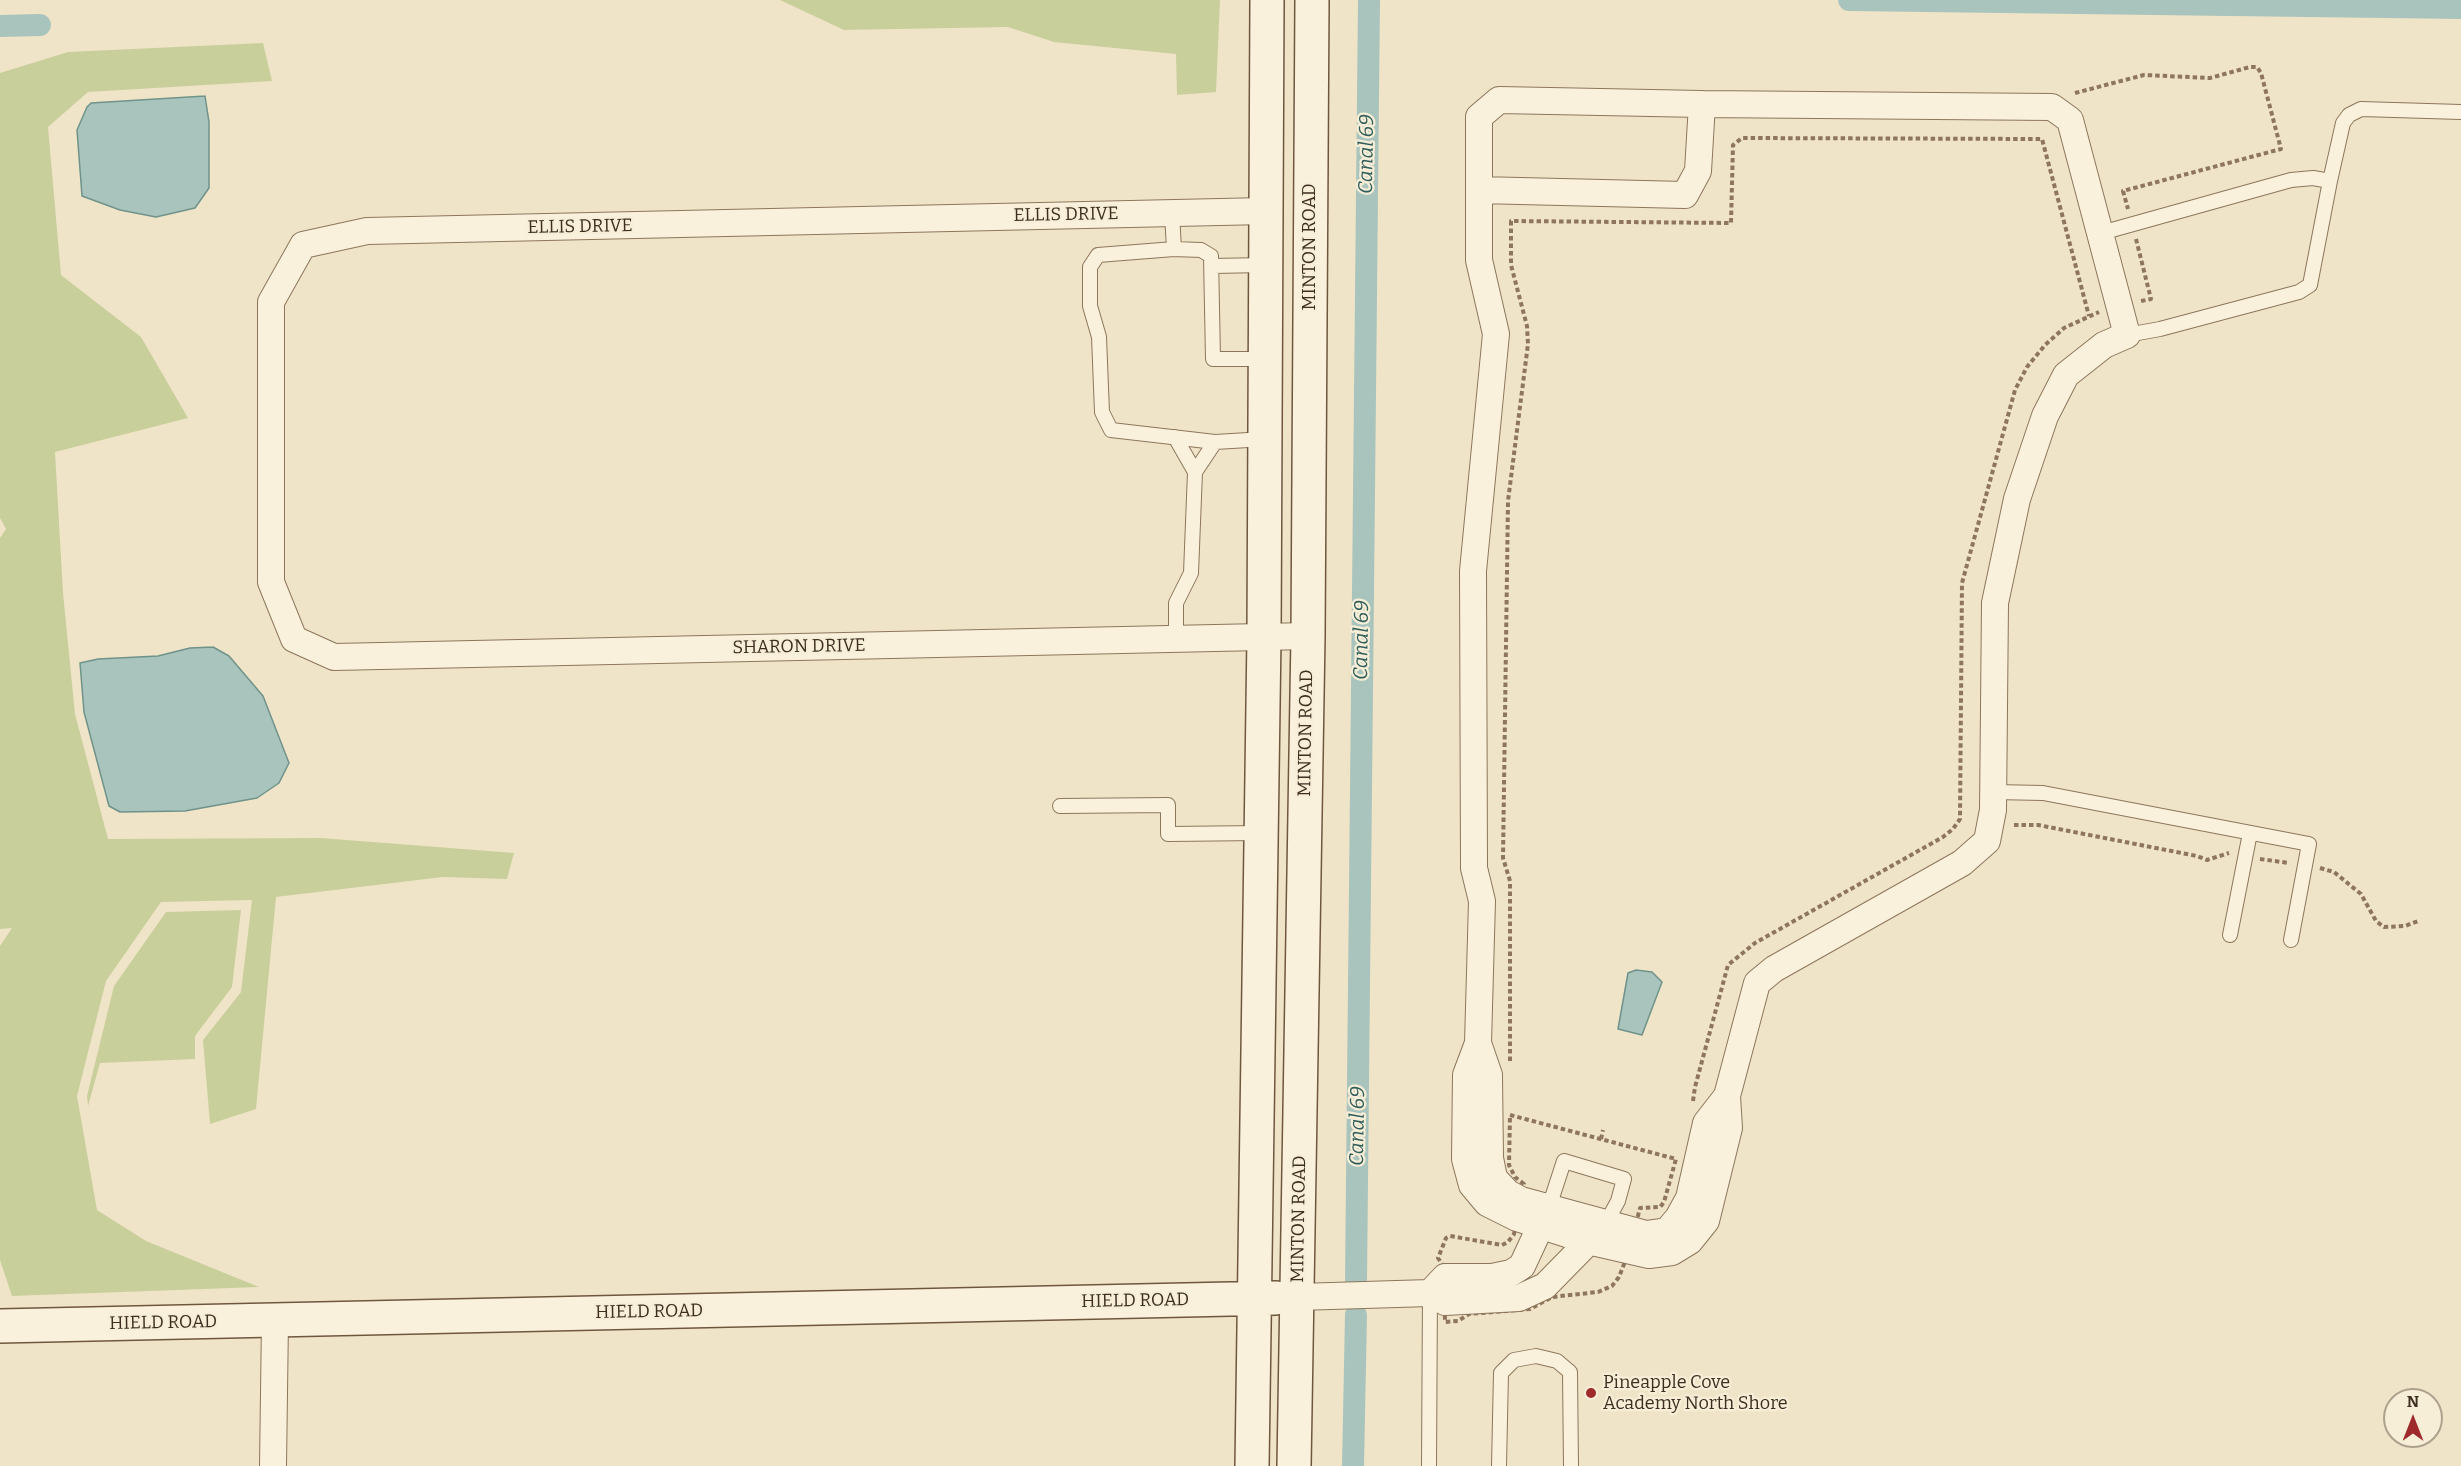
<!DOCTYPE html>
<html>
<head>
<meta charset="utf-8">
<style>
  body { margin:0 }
  #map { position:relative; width:2461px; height:1466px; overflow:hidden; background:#f0e4c8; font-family:Bitter,serif }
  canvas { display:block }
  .north { position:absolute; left:2383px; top:1388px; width:60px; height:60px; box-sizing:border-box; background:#f7eed8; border:2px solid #ada18e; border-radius:50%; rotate:0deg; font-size:16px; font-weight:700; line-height:24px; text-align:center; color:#3d2e20 }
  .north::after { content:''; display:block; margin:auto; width:21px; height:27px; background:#9e2a2b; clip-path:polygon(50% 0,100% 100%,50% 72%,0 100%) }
</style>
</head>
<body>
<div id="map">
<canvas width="2461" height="1466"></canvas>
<div class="north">N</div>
</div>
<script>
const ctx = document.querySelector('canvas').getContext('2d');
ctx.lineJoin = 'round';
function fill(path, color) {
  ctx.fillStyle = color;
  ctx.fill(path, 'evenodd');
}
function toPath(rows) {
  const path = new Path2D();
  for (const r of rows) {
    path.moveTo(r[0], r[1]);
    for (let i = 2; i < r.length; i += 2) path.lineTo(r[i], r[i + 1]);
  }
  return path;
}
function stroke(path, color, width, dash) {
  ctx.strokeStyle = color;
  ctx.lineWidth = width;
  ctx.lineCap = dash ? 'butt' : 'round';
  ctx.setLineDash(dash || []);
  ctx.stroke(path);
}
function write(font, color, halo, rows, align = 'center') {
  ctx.font = font + ' Bitter,serif';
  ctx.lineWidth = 4.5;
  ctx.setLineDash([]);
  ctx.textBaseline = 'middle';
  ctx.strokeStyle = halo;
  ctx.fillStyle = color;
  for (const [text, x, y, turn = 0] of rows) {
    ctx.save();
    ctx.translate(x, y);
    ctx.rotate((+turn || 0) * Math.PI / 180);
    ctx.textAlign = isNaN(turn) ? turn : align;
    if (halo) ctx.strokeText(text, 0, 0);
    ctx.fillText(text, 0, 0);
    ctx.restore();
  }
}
const green = toPath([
  [780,0,1220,0,1216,92,1177,95,1176,54,1054,42,1008,27,844,30],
  [263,43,272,81,88,92,48,127,61,275,141,337,188,418,55,452,63,593,75,714,108,839,321,838,514,853,507,879,443,877,276,897,256,1109,210,1124,203,1040,241,992,252,900,161,902,106,981,77,1096,97,1210,146,1241,259,1287,12,1296,0,1260,0,946,12,928,0,929,0,538,6,529,0,518,0,73,68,52],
  [241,910,232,987,195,1036,195,1059,100,1063,88,1106,87,1096,114,986,166,912]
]);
const water = toPath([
  [205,96,209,122,209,188,195,208,156,217,120,210,82,196,77,130,87,107,91,103,205,96],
  [213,647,229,656,263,696,289,763,279,783,257,798,185,811,120,812,109,806,84,712,80,663,98,659,158,656,190,648,213,647],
  [1636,970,1652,972,1662,982,1642,1035,1618,1029,1628,973,1636,970]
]);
const canal = toPath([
  [1849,0,2461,8],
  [0,26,40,25],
  [1356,1280,1369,0],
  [1353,1466,1356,1315]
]);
const path = toPath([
  [2075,93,2144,75,2210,78,2250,67,2257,67,2261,73,2281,149,2123,191,2128,209],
  [2136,239,2151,299,2141,301],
  [2014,825,2038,825,2197,856,2207,860,2229,853],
  [2260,859,2289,863],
  [2320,868,2334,872,2361,894,2376,921,2384,927,2405,926,2418,921],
  [1510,1061,1510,881,1503,858,1508,501,1528,344,1527,326,1511,265,1511,221,1731,223,1733,145,1742,138,2042,139,2089,316],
  [1693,1101,1695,1087,1728,965,1755,943,1943,837,1953,829,1960,819,1962,583,2015,390,2027,367,2045,345,2064,328,2099,312],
  [1510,1115,1676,1159,1664,1202,1660,1207,1640,1208,1629,1251,1619,1277,1612,1286,1598,1292,1552,1297,1530,1309,1469,1314,1458,1321,1445,1322,1444,1267,1438,1258,1446,1238,1450,1236,1502,1245,1508,1242,1514,1234,1524,1184,1515,1177,1509,1165,1510,1115],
  [1601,1139,1603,1130]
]);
const lane = toPath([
  [2330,181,2343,123,2349,115,2361,109,2461,112],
  [1172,213,1174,249,1098,255,1090,267,1090,306,1099,337,1102,412,1111,430,1215,442,1265,439],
  [2101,233,2291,180,2313,178,2330,181,2310,285,2299,292,2160,329,2127,335],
  [1174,249,1201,250,1211,256,1213,359,1265,359],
  [1212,266,1265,265],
  [1175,437,1195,472],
  [1176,638,1176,603,1191,573,1195,472,1215,442],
  [1994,792,2043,793,2309,844,2291,940],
  [1060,806,1168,805,1168,834,1261,833],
  [2230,935,2250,833],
  [1549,1207,1564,1161,1624,1179,1618,1201,1606,1223],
  [1429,1466,1430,1293],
  [1499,1466,1501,1373,1514,1360,1536,1356,1557,1361,1570,1372,1571,1466]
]);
const street = toPath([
  [1702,104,1499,100,1479,117,1479,190,1685,195,1698,171,1702,104,2052,107,2070,120,2127,335,2104,345,2066,375,2045,416,2017,499,1995,603,1993,810,1987,841,1962,863,1774,969,1757,983,1727,1096],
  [1265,211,367,231,303,245,271,302,271,582,294,639,334,657,1308,636],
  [1478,1043,1489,1075,1490,1158,1494,1178,1508,1193,1521,1200,1646,1234,1667,1231,1678,1218,1689,1198,1706,1123,1727,1096,1729,1128,1706,1221,1690,1241,1672,1252,1649,1255,1588,1241,1517,1218,1487,1203,1472,1185,1465,1159,1466,1075,1478,1043],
  [1478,1043,1482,901,1474,868,1473,571,1496,334,1479,260,1479,190],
  [1430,1293,1445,1277,1492,1277,1511,1273,1522,1266,1548,1210],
  [1298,1297,1430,1293,1445,1302,1519,1298,1545,1286,1598,1232],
  [273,1466,275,1320]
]);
const secondary = toPath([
  [0,1326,1276,1298],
  [1252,1466,1264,636,1267,0],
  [1294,1466,1308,636,1312,0]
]);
const markers = [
  [1591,1393,6,"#9e2a2b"]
];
const streetNames = [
  ["ELLIS DRIVE",1066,215,-1],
  ["ELLIS DRIVE",580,227,-1],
  ["MINTON ROAD",1310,247,-90],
  ["SHARON DRIVE",799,647,-1],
  ["MINTON ROAD",1306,733,-89],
  ["MINTON ROAD",1299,1219,-89],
  ["HIELD ROAD",1135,1301,-1],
  ["HIELD ROAD",649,1312,-1],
  ["HIELD ROAD",163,1323,-1]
];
const poiNames = [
  ["Pineapple Cove",1603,1383],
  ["Academy North Shore",1603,1404]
];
const waterNames = [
  ["Canal 69",1367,154,-89],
  ["Canal 69",1362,640,-89],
  ["Canal 69",1358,1126,-89]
];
fill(green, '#c9cf9b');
fill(water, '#a9c4bc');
stroke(water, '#6f938a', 1.5);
stroke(canal, '#a9c4bc', 22);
stroke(lane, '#8d765c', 16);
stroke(street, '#8d765c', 28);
stroke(secondary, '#6f573f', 36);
stroke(path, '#8d765c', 4, [4.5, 3]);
stroke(lane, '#faf1dc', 14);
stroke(street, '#faf1dc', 26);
stroke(secondary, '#faf1dc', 33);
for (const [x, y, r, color] of markers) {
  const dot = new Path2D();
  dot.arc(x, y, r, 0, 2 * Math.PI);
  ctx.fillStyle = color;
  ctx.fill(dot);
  stroke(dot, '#f7eed8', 2);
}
write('18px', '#3d2e20', '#f7eed8', streetNames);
write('18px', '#3d2e20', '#f7eed8', poiNames, 'left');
write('italic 20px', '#2f5d5a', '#f7eed8', waterNames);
</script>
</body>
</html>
